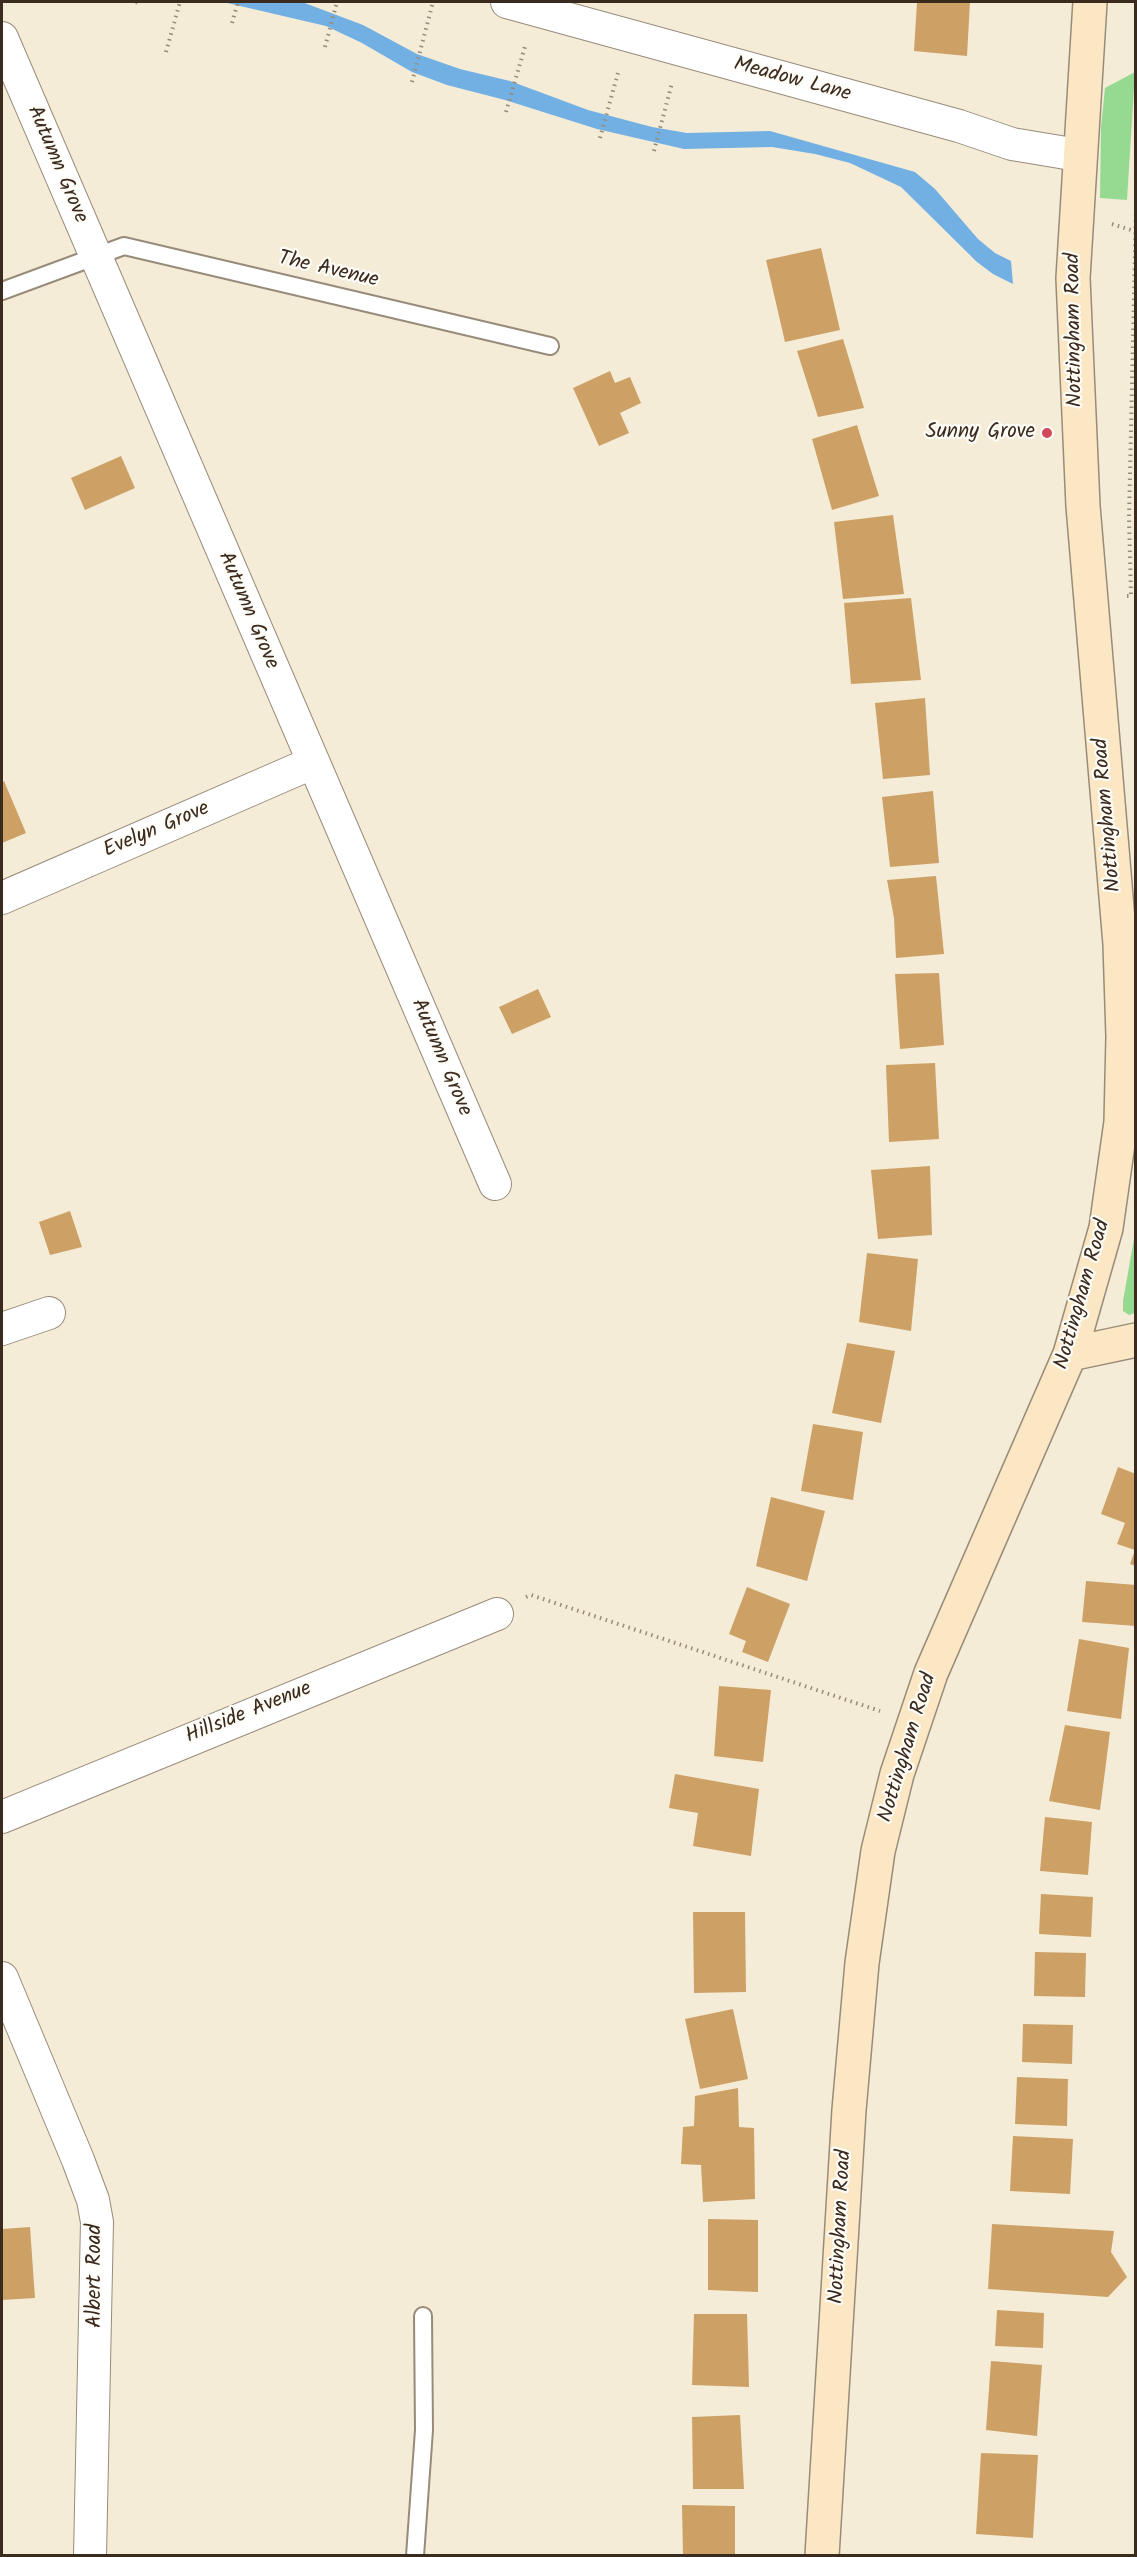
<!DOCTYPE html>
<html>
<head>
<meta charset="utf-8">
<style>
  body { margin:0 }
  #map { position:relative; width:1137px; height:2557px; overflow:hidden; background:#f4ecd7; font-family:Kalam,sans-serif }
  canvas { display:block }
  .frame { position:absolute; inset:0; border:3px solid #3b2a1e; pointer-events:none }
</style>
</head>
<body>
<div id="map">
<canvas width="1137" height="2557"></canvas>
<div class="frame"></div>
</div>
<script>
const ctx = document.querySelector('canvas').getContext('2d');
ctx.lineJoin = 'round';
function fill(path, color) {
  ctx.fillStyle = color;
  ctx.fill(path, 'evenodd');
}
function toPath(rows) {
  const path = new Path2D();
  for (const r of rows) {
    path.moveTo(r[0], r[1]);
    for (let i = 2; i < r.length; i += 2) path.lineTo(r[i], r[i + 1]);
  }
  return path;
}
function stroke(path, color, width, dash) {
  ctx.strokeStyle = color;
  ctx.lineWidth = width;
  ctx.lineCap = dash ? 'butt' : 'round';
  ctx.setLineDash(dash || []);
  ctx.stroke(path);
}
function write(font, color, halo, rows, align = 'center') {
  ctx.font = font + ' Kalam,sans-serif';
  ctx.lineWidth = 4.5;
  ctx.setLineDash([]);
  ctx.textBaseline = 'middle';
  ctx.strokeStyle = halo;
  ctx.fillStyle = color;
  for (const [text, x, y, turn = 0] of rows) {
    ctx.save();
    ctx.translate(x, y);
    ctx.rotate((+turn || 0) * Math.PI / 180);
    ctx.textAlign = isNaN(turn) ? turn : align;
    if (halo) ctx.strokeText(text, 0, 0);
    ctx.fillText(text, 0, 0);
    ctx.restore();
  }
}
const green = toPath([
  [1135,72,1127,200,1100,198,1101,127,1105,88],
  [1135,1233,1135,1313,1129,1315,1123,1311,1123,1301]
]);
const water = toPath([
  [223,2,302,2,363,25,417,54,460,69,510,81,588,110,652,127,687,133,770,131,915,172,935,189,978,239,995,253,1011,261,1013,284,993,274,977,262,901,187,850,163,815,154,772,147,684,149,597,129,505,100,447,85,412,72,362,43,326,26]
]);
const building = toPath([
  [917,2,970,2,967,56,914,51],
  [821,248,840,330,785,342,766,260],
  [843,339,864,408,818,417,797,351],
  [610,371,615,383,630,377,641,403,620,413,629,433,599,446,573,388],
  [857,425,879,496,832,510,812,439],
  [121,456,135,488,85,510,71,478],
  [893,515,904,594,843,599,834,522],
  [911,598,921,680,851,684,844,603],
  [925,698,930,775,883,779,875,703],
  [4,781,26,833,2,843,2,782],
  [933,791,939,863,890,867,882,797],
  [936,876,944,954,896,958,894,918,887,880],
  [939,973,944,1045,900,1049,895,974],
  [538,989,551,1017,512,1034,499,1007],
  [935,1063,939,1139,889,1142,886,1065],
  [930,1166,932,1235,878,1239,871,1170],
  [70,1211,82,1247,50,1255,39,1222],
  [867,1253,918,1259,911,1331,859,1322],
  [847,1343,895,1351,881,1423,832,1413],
  [813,1424,863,1432,853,1500,801,1491],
  [1118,1467,1136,1474,1136,1566,1130,1564,1135,1550,1117,1544,1125,1523,1101,1514],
  [771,1497,825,1511,807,1581,756,1566],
  [1086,1581,1136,1585,1136,1626,1082,1622],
  [747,1587,790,1604,768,1662,742,1652,746,1641,729,1634],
  [1079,1639,1129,1648,1121,1719,1067,1711],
  [719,1686,771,1690,763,1762,714,1756],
  [1065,1725,1110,1732,1100,1810,1049,1801],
  [675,1774,759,1789,751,1856,693,1846,698,1813,669,1808],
  [1045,1817,1092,1822,1088,1875,1040,1871],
  [1041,1894,1093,1897,1091,1937,1039,1934],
  [693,1912,745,1912,746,1992,694,1993],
  [1035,1952,1086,1953,1085,1997,1034,1996],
  [733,2009,748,2079,700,2089,685,2019],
  [1023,2024,1073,2025,1072,2064,1022,2062],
  [1017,2077,1068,2079,1067,2126,1015,2124],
  [738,2088,739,2127,754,2128,755,2199,703,2202,701,2165,681,2164,683,2127,694,2126,695,2096],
  [1013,2136,1073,2139,1070,2194,1010,2191],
  [708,2219,758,2220,758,2292,708,2290],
  [992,2224,1114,2231,1111,2252,1127,2277,1108,2297,988,2289],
  [30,2227,35,2298,2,2300,2,2229],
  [997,2310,1044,2313,1043,2348,995,2346],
  [694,2314,747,2314,749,2387,692,2385],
  [991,2361,1042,2365,1037,2436,986,2430],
  [740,2415,744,2489,693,2489,692,2417],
  [981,2453,1038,2455,1033,2538,976,2534],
  [682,2505,735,2506,735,2556,683,2556]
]);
const path = toPath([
  [135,3,136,2],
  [232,23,238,2],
  [325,47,337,2],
  [166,52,180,2],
  [412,82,433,2],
  [506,112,526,43],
  [600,138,619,69],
  [654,151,672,83],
  [1112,224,1134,231],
  [1127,596,1131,596,1129,518,1136,208],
  [526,1597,531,1595,880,1711]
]);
const lane = toPath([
  [2,291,124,246,550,346],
  [415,2556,424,2430,423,2316]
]);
const street = toPath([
  [507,2,959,126,1012,144,1078,155],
  [2,38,495,1184],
  [2,898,312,763],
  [2,1329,49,1313],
  [2,1817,497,1614],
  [2,1978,78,2160,93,2200,97,2222,90,2556]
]);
const secondary = toPath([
  [1070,1354,1136,1340],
  [822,2556,849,2110,862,1963,878,1851,897,1774,931,1673,1070,1354,1106,1228,1121,1122,1123,1037,1120,944,1083,506,1073,278,1090,2]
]);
const markers = [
  [1047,433,6,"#d1495b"]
];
const streetNames = [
  ["Meadow Lane",792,81,15],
  ["Autumn Grove",56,165,67],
  ["The Avenue",328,271,13],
  ["Nottingham Road",1076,330,-91],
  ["Autumn Grove",247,611,67],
  ["Nottingham Road",1109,815,-95],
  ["Evelyn Grove",157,831,-23],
  ["Autumn Grove",440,1058,67],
  ["Nottingham Road",1084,1295,-74],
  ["Hillside Avenue",249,1714,-22],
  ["Nottingham Road",909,1748,-73],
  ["Nottingham Road",842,2227,-87],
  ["Albert Road",96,2276,-90]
];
const poiNames = [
  ["Sunny Grove",1035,433]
];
fill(green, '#96da92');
fill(water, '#72b0e4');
fill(building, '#cda166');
stroke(lane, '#988b7a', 20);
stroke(street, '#988b7a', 34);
stroke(secondary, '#988b7a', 36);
stroke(path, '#988b7a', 4, [1.5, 4.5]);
stroke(lane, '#fff', 16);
stroke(street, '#fff', 32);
stroke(secondary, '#fbe7c3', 33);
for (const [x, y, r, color] of markers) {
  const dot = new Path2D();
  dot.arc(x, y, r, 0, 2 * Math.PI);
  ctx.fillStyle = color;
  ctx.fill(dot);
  stroke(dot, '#fdfcf7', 2);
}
write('21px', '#3b2a1e', '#fdfcf7', streetNames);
write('21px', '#3b2a1e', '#fdfcf7', poiNames, 'right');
</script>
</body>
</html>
